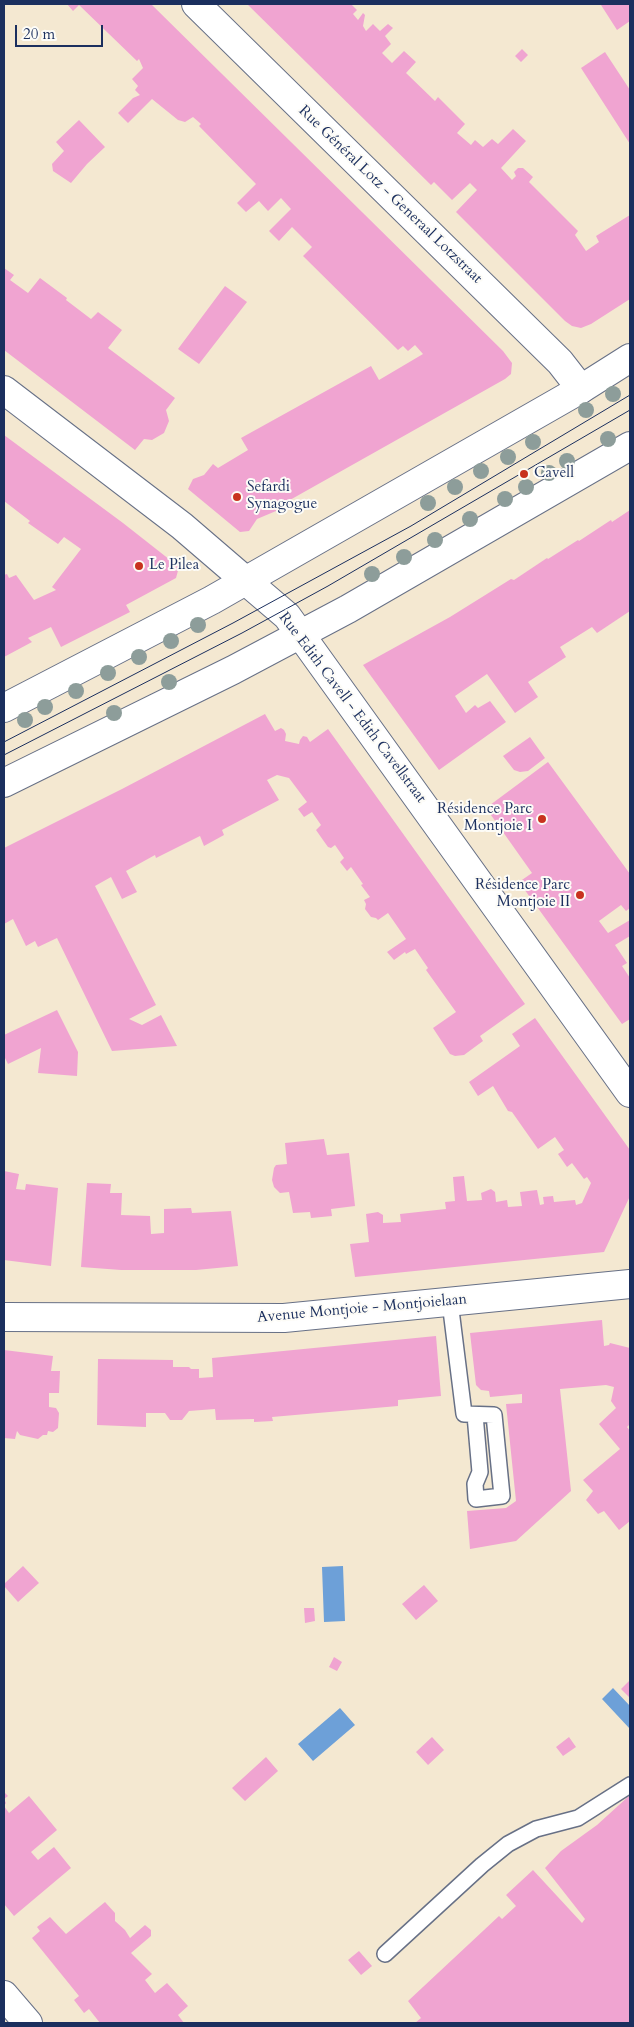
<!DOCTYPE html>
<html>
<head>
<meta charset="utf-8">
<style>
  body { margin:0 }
  #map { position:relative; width:634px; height:2027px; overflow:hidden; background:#f4e8d1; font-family:Cardo,serif }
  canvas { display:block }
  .frame { position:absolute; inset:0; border:5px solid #1b2f5e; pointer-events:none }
  .scale { position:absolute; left:15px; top:25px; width:88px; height:22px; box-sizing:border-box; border:2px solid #1b2f5e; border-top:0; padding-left:6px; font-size:15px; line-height:18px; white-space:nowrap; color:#1b2f5e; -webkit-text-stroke:4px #fdfcf7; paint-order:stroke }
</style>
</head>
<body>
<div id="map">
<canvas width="634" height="2027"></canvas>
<div class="frame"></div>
<div class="scale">20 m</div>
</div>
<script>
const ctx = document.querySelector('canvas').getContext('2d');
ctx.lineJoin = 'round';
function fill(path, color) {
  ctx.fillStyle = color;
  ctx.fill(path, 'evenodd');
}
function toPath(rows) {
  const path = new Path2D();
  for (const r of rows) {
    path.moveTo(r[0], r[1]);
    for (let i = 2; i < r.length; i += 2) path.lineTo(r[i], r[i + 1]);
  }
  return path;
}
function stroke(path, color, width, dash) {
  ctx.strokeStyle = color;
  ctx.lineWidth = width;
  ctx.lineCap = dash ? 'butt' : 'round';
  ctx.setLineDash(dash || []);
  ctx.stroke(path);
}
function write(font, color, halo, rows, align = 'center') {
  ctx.font = font + ' Cardo,serif';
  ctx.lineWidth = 4;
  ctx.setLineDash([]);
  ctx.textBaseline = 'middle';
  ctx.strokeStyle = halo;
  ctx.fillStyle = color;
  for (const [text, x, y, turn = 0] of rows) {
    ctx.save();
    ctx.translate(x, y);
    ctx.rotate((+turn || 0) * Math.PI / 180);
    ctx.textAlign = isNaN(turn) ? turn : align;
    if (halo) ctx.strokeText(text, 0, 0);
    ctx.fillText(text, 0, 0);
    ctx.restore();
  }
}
const water = toPath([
  [343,1566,345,1621,324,1622,322,1567],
  [613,1688,630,1706,630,1729,602,1699],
  [340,1708,355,1725,313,1761,298,1744]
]);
const building = toPath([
  [67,4,151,4,503,351,512,363,511,374,505,379,281,505,276,511,257,519,249,531,240,532,188,489,193,479,204,475,213,464,218,468,248,450,241,438,371,366,379,380,423,354,415,345,408,351,403,346,398,350,303,256,312,247,292,227,279,241,269,231,291,209,281,198,268,211,259,201,246,212,237,203,256,184,199,126,201,124,193,117,185,122,178,120,152,99,128,123,118,113,133,98,140,95,135,90,138,86,132,79,143,68,139,59,137,61,79,5,73,11],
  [247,4,351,4,357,10,353,14,358,20,363,13,365,15,363,26,366,31,373,24,380,31,388,24,393,28,385,36,391,44,382,53,392,63,404,51,416,62,406,73,435,101,438,97,465,124,457,133,471,145,475,140,483,147,492,139,498,144,513,129,526,141,501,168,512,180,516,176,514,172,518,168,523,168,533,177,529,182,578,231,575,235,586,251,599,242,596,236,630,215,630,299,591,324,581,328,572,326,565,321,456,212,477,190,470,183,452,200,434,182,431,185],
  [603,4,630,4,630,21,617,30,601,5],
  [522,49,528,55,521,62,515,56],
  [605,52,630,90,630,144,581,68],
  [79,120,105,147,87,164,71,183,53,171,52,164,64,151,56,142],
  [4,268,14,275,10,280,28,293,40,278,67,298,66,300,91,319,98,312,122,330,108,348,175,398,166,410,169,421,164,433,152,440,144,439,135,450,4,350],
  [225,286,247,302,199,364,178,349],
  [4,435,123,523,179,567,176,578,126,605,130,612,61,647,51,627,28,638,32,642,4,657,4,575,7,574,9,578,16,575,34,600,56,590,52,587,81,549,64,537,58,544,28,523,30,521,4,501],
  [630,510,630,611,597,633,592,627,560,647,566,657,528,682,538,697,515,713,487,674,455,696,466,713,475,705,478,708,490,701,506,722,439,770,363,665,450,617,511,579,514,580,547,558,548,559,578,540,579,541,611,520,612,522],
  [265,714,275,731,281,728,284,730,286,734,285,741,299,744,300,740,303,736,307,737,310,742,328,729,525,1004,480,1036,483,1041,464,1055,455,1056,450,1054,433,1028,456,1012,426,970,428,968,415,949,406,954,405,952,394,960,387,952,406,939,388,913,378,920,376,918,371,917,365,909,366,904,364,900,370,897,361,885,363,884,351,867,347,871,340,862,344,858,335,845,331,848,328,847,323,840,316,830,321,825,312,812,304,817,298,809,307,802,289,778,277,775,267,780,279,800,222,830,224,835,204,846,200,836,156,858,155,855,126,871,137,892,122,899,111,877,95,886,156,1005,129,1019,142,1025,161,1015,177,1046,112,1051,57,938,38,947,35,941,26,946,13,919,4,924,4,848,122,789],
  [530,737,545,758,528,771,520,772,514,770,503,756],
  [548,762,630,874,630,908,626,911,621,905,599,921,608,933,630,920,630,936,615,945,627,963,622,966,630,978,630,1019,622,1024,519,882,532,873,486,808],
  [57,1010,78,1052,77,1076,38,1073,41,1048,8,1064,4,1056,4,1035],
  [535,1018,630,1150,630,1196,604,1252,355,1277,350,1244,369,1242,366,1214,378,1212,383,1215,383,1223,401,1222,400,1214,446,1209,445,1202,455,1201,453,1177,464,1176,467,1201,482,1200,481,1193,491,1189,495,1192,496,1202,507,1200,508,1207,522,1206,520,1192,537,1190,540,1205,544,1204,543,1197,553,1196,554,1202,575,1200,576,1205,582,1203,591,1183,587,1177,584,1179,572,1163,567,1167,558,1154,564,1150,555,1137,538,1149,512,1112,508,1111,493,1086,478,1096,469,1082,520,1046,512,1034],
  [324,1139,327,1155,349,1153,355,1206,331,1209,332,1216,311,1218,310,1212,293,1213,289,1192,280,1193,274,1187,272,1180,274,1168,276,1165,287,1164,285,1143],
  [4,1171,19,1174,16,1189,25,1190,26,1184,58,1188,51,1266,4,1260],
  [87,1183,111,1184,110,1193,122,1193,121,1215,150,1216,151,1234,164,1233,164,1209,191,1208,192,1213,231,1211,238,1266,196,1270,121,1270,81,1267],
  [602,1320,604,1346,609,1345,610,1343,630,1348,630,1424,627,1427,630,1431,630,1521,619,1530,604,1511,598,1514,586,1500,593,1491,583,1480,620,1449,599,1424,616,1408,611,1401,614,1387,606,1385,560,1389,571,1491,516,1541,470,1549,467,1511,506,1508,516,1501,506,1404,522,1403,522,1394,490,1397,489,1391,481,1390,476,1385,470,1333],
  [436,1336,441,1396,398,1400,398,1406,272,1417,273,1421,254,1422,254,1419,216,1420,215,1409,189,1411,182,1420,170,1420,165,1413,146,1413,146,1427,97,1425,98,1359,173,1360,173,1367,189,1367,191,1369,199,1369,199,1378,213,1377,212,1358],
  [4,1350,53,1356,51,1371,60,1371,59,1393,49,1393,49,1407,56,1408,59,1413,58,1428,53,1432,48,1431,47,1435,43,1435,38,1439,20,1435,17,1431,15,1439,4,1438],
  [23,1566,39,1583,18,1602,4,1586,4,1584],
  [424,1585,438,1601,416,1620,402,1604],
  [304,1608,314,1608,315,1621,305,1623],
  [334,1657,342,1662,337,1671,329,1667],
  [630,1680,630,1698,621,1689],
  [432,1737,444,1750,428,1765,416,1752],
  [569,1737,576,1747,563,1756,556,1747],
  [266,1757,278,1771,245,1801,232,1788],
  [4,1792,8,1796,4,1799,6,1803,4,1806,9,1813,29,1796,57,1830,31,1852,38,1860,54,1847,71,1868,14,1916,4,1904],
  [630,1795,630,2023,415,2023,421,2018,408,2001,499,1916,502,1919,516,1906,506,1895,533,1870,582,1923,585,1919,545,1868,561,1851,597,1825],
  [105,1902,115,1913,115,1921,125,1930,130,1938,145,1925,151,1930,151,1936,131,1953,152,1974,145,1980,155,1993,167,1983,188,2006,178,2015,184,2023,100,2023,89,2009,84,2013,74,2000,79,1996,32,1938,40,1931,37,1927,50,1917,66,1934],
  [359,1951,372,1966,361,1975,348,1960]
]);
const service = toPath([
  [450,1302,464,1414,494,1415,502,1496,476,1499,475,1484,480,1472,475,1415],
  [385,1954,482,1865,508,1844,536,1829,578,1818,630,1785]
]);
const minor = toPath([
  [196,4,560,362,581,389],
  [4,390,182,526,246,581],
  [4,1317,284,1318,630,1284],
  [4,1995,28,2023]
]);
const tertiary = toPath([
  [246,581,287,616,630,1093]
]);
const secondary = toPath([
  [4,708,212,600,581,389,630,358],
  [4,783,233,670,348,609,630,446]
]);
const tram = toPath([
  [4,742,233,623,411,526,630,395],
  [4,755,242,633,328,586,630,410]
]);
const trees = [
  [613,394],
  [586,410],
  [608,439],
  [533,442],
  [508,457],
  [567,461],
  [481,471],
  [549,473],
  [455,487],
  [526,487],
  [505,499],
  [428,503],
  [470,519],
  [435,540],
  [404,557],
  [372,574],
  [198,625],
  [171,641],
  [139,657],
  [108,673],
  [169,682],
  [76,691],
  [45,707],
  [114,713],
  [25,720]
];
const markers = [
  [524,474,5,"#c8321e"],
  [237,497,5,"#c8321e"],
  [139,566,5,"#c8321e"],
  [542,819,5,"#c8321e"],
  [580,895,5,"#c8321e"]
];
const streetNames = [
  ["Rue Général Lotz - Generaal Lotzstraat",390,195,44],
  ["Rue Edith Cavell - Edith Cavellstraat",352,708,53],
  ["Avenue Montjoie - Montjoielaan",362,1309,-5]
];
const poiNames = [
  ["Cavell",534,474],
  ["Sefardi",247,488],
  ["Synagogue",247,505],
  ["Le Pilea",149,566],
  ["Résidence Parc",532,810,"right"],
  ["Montjoie I",532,827,"right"],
  ["Résidence Parc",570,886,"right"],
  ["Montjoie II",570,903,"right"]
];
fill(water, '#6da0d8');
fill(building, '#f0a4d1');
stroke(service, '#677086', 18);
stroke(minor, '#677086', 30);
stroke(tertiary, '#677086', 30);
stroke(secondary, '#677086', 30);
stroke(service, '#fff', 15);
stroke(minor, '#fff', 28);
stroke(tertiary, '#fff', 28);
stroke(secondary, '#fff', 28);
stroke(tram, '#1b2f5e', 1);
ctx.fillStyle = '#8d9d9a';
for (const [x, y] of trees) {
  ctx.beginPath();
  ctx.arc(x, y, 8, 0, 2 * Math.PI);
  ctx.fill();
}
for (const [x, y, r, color] of markers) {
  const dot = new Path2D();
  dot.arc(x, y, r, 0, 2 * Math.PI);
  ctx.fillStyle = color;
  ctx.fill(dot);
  stroke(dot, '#fdfcf7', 2);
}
write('15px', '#1b2f5e', '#fdfcf7', streetNames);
write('15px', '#1b2f5e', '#fdfcf7', poiNames, 'left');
</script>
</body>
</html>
